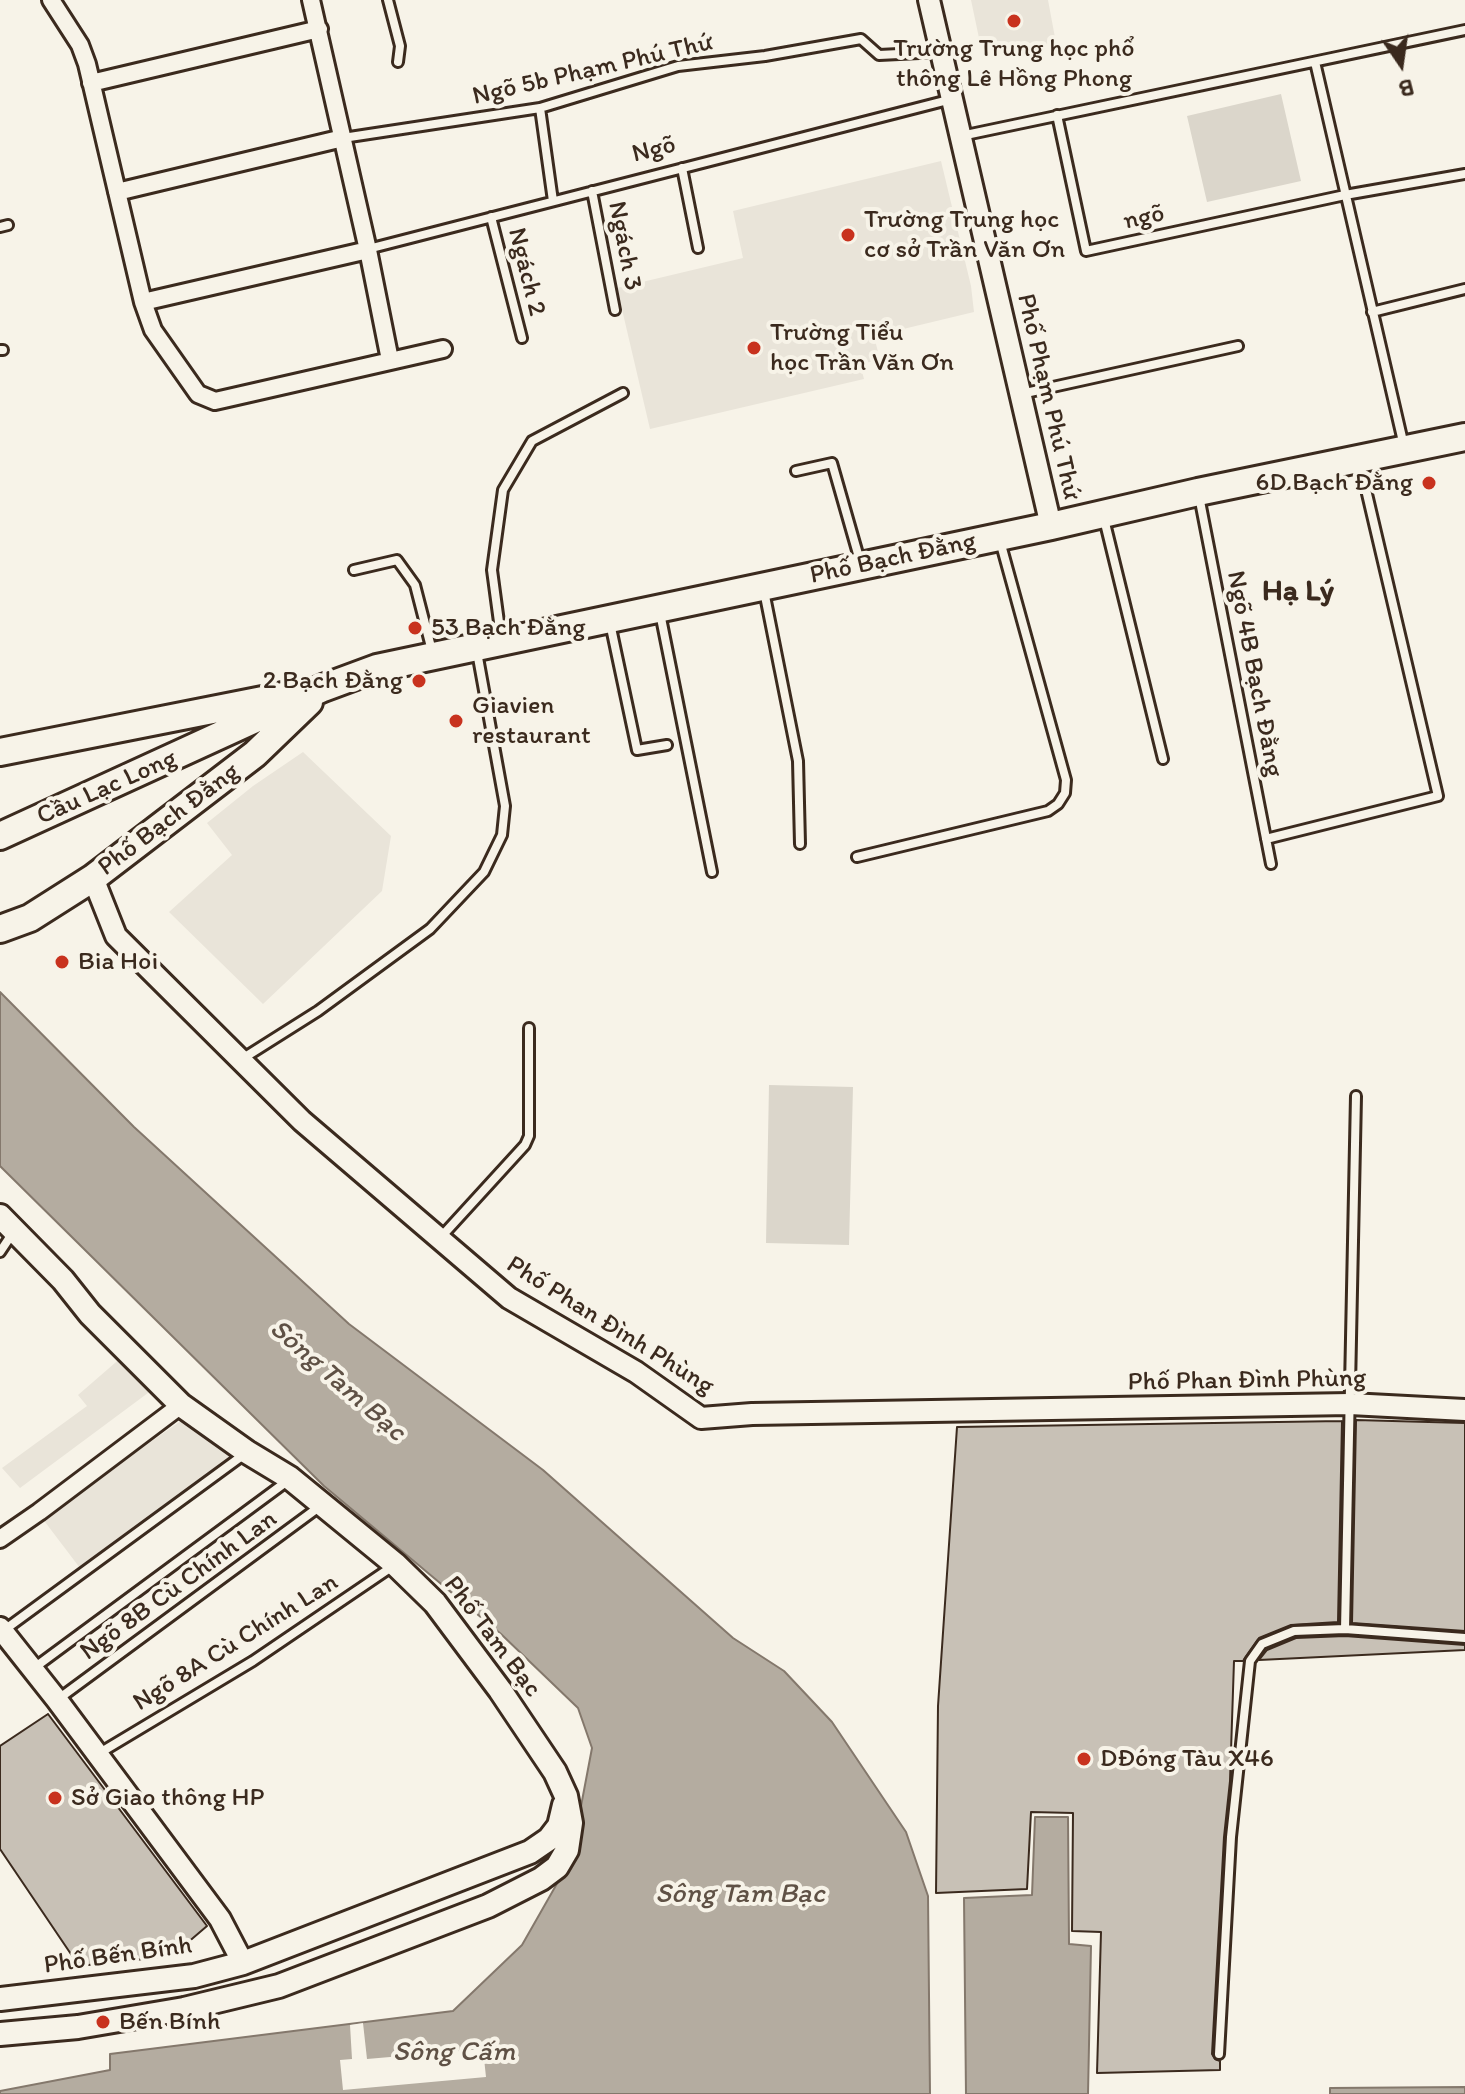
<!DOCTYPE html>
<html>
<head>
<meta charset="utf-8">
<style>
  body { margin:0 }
  #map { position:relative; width:1465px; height:2094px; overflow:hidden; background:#f7f3e8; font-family:Itim,sans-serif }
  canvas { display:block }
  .north { position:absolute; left:1361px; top:24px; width:80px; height:80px; -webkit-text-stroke:6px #f7f3e8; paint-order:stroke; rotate:167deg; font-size:22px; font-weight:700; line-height:32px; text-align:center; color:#3b2a1e }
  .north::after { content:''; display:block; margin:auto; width:28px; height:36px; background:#3b2a1e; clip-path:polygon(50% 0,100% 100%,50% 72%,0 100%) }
</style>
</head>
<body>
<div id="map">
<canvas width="1465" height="2094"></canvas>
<div class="north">B</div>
</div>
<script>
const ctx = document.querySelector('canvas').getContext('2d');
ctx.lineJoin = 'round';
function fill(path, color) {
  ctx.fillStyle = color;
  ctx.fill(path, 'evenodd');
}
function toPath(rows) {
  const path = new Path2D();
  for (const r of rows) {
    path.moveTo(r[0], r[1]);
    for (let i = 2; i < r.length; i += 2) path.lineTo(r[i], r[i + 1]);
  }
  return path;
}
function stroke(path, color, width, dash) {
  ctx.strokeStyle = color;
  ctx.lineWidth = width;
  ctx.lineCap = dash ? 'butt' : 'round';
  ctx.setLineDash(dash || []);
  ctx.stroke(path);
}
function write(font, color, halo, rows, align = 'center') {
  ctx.font = font + ' Itim,sans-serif';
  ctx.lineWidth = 8;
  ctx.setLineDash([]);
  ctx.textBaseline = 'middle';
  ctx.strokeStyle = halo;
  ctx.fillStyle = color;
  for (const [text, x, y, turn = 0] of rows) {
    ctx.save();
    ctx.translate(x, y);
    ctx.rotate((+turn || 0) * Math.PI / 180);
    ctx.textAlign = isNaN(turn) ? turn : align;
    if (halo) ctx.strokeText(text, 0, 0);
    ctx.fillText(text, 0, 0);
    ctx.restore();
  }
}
const built = toPath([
  [971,0,1048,0,1056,43,983,57],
  [941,161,971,286,974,312,874,336,880,360,860,364,864,379,650,429,617,288,743,258,733,211],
  [303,752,391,836,382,891,263,1004,169,912,232,855,207,823,253,786],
  [123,1356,156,1387,20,1488,2,1468,87,1406,78,1395],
  [182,1420,239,1457,83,1572,42,1518]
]);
const green = toPath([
  [1281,94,1301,181,1207,202,1187,116],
  [769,1085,853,1087,849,1245,766,1243]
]);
const water = toPath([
  [0,992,134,1127,349,1324,543,1470,733,1638,784,1671,832,1722,906,1832,928,1896,930,2094,0,2094,0,2091,110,2070,110,2054,453,2011,522,1945,571,1859,592,1748,578,1708,501,1634,324,1486,0,1166,0,992],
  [1035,1817,1068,1817,1069,1944,1091,1946,1088,2094,966,2094,964,1898,1032,1895,1035,1817],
  [1465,2087,1465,2094,1330,2094,1330,2088,1465,2087]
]);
const pier = toPath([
  [363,2023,367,2059,483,2049,486,2077,343,2090,340,2060,352,2059,350,2025]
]);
const building = toPath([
  [1356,1420,1465,1423,1465,1631,1352,1623,1356,1420],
  [1342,1421,1338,1622,1291,1625,1259,1638,1243,1661,1234,1661,1230,1781,1224,1837,1212,2054,1215,2059,1220,2061,1220,2070,1097,2073,1101,1932,1072,1931,1073,1813,1031,1812,1027,1889,936,1893,938,1706,957,1427,1342,1421],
  [1345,1636,1465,1645,1465,1650,1259,1660,1267,1650,1296,1638,1345,1636],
  [48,1714,207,1926,172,1956,79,1966,0,1849,0,1746,48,1714]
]);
const service = toPath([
  [388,0,400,46,398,62],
  [1315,62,1404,446],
  [540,108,553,201],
  [1057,115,1086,251,1345,195,1465,174],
  [961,136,1465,30],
  [343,138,540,108,678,66,765,56,861,39,879,55,940,52],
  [682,168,698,248],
  [592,191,615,310],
  [491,217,522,338],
  [0,227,8,225],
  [368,249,952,99],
  [1372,312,1465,289],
  [0,350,3,350],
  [1021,394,1238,346],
  [796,471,832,463,860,561],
  [1199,496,1271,864],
  [1104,519,1163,759],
  [354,570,397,560,415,585,432,651],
  [764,591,798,761,800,844],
  [660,613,712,872],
  [610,623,637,750,667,745],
  [501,637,492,570,503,490,532,441,623,393],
  [1266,839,1438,796,1360,464],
  [857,857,1048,811,1058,804,1065,793,1066,780,1000,541],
  [242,1059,318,1011,430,929,484,872,502,835,505,806,477,652],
  [1356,1096,1345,1629,1465,1638],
  [441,1237,525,1145,529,1136,529,1028],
  [0,1252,12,1234],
  [3,1631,246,1453],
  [34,1668,290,1479],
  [57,1700,319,1507],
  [98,1754,253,1661,393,1566],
  [1219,2054,1231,1837,1250,1661,1262,1644,1294,1631,1345,1629]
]);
const minor = toPath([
  [51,0,80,45,87,64,143,302,153,330,198,394,215,401,224,399,443,349],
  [311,0,368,250,390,360],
  [91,83,319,29],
  [117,192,343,138],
  [143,302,368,250],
  [0,1539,39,1512,181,1405]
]);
const tertiary = toPath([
  [929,0,1051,526],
  [93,878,116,936,302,1121,509,1298,636,1372,701,1418,752,1414,1350,1404,1465,1410],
  [0,1628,57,1700,220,1919,243,1963]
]);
const secondary = toPath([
  [0,1216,63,1280,90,1314,181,1405,247,1452,290,1478,395,1564,435,1603,500,1690,555,1772,566,1796,571,1823,567,1850,557,1867,541,1879,488,1906,279,1986,184,2009,78,2027,0,2034],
  [0,1999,194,1976,243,1963,530,1852,549,1839,559,1826,564,1805]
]);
const primary = toPath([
  [0,752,283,696],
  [0,836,323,688,377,668,1051,526,1198,492,1465,437],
  [0,929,30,918,93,878,255,754,309,702]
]);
const markers = [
  [1014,21,8,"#c8321e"],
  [848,235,8,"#c8321e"],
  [754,348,8,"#c8321e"],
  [1429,483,8,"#c8321e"],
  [415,628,8,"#c8321e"],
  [419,681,8,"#c8321e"],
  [456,721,8,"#c8321e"],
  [62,962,8,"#c8321e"],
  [1084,1759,8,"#c8321e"],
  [55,1798,8,"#c8321e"],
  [103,2022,8,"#c8321e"]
];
const poiNames = [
  ["Trường Trung học phổ",1014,49,"center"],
  ["thông Lê Hồng Phong",1014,79,"center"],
  ["Trường Trung học",864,220],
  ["cơ sở Trần Văn Ơn",864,250],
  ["Trường Tiểu",770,333],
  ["học Trần Văn Ơn",770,363],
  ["6D Bạch Đằng",1413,483,"right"],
  ["53 Bạch Đằng",431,628],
  ["2 Bạch Đằng",403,681,"right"],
  ["Giavien",472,706],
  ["restaurant",472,736],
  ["Bia Hoi",78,962],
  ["DĐóng Tàu X46",1100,1759],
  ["Sở Giao thông HP",71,1798],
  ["Bến Bính",119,2022]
];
const streetNames = [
  ["Ngõ 5b Phạm Phú Thứ",593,70,-13],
  ["Ngõ",654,150,-14],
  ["ngõ",1144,218,-12],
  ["Ngách 3",624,246,79],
  ["Ngách 2",526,272,76],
  ["Phố Phạm Phú Thứ",1048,397,77],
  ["Phố Bạch Đằng",893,559,-12],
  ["Ngõ 4B Bạch Đằng",1254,674,79],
  ["Cầu Lạc Long",107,788,-24],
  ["Phố Bạch Đằng",169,820,-37],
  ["Phố Phan Đình Phùng",610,1326,32],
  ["Phố Phan Đình Phùng",1247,1381,-1],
  ["Ngõ 8B Cù Chính Lan",179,1586,-36],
  ["Phố Tam Bạc",492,1637,53],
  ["Ngõ 8A Cù Chính Lan",236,1643,-32],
  ["Phố Bến Bính",118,1956,-8]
];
const waterNames = [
  ["Sông Tam Bạc",337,1381,41],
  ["Sông Tam Bạc",740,1895],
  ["Sông Cấm",454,2053]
];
const quarterNames = [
  ["Hạ Lý",1298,592]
];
fill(built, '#e9e4d9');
fill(green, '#dbd6cb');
fill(water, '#b4aca0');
stroke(water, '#84786c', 2);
fill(pier, '#f7f3e8');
fill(building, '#c8c1b6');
stroke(building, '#3b2a1e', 2);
stroke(service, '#3b2a1e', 14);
stroke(minor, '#3b2a1e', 22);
stroke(tertiary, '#3b2a1e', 26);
stroke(secondary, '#3b2a1e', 28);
stroke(primary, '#3b2a1e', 32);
stroke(service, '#f7f3e8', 8);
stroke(minor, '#f7f3e8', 16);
stroke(tertiary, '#f7f3e8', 20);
stroke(secondary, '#f7f3e8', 22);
stroke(primary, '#f7f3e8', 26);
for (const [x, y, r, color] of markers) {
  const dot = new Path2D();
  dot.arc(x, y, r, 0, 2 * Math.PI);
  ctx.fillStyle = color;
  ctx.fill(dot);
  stroke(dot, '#f7f3e8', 3);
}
write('26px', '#3b2a1e', '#f7f3e8', poiNames, 'left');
write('26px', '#3b2a1e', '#f7f3e8', streetNames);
write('italic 28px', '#5f5145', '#f7f3e8', waterNames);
write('bold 30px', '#3b2a1e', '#f7f3e8', quarterNames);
</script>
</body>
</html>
